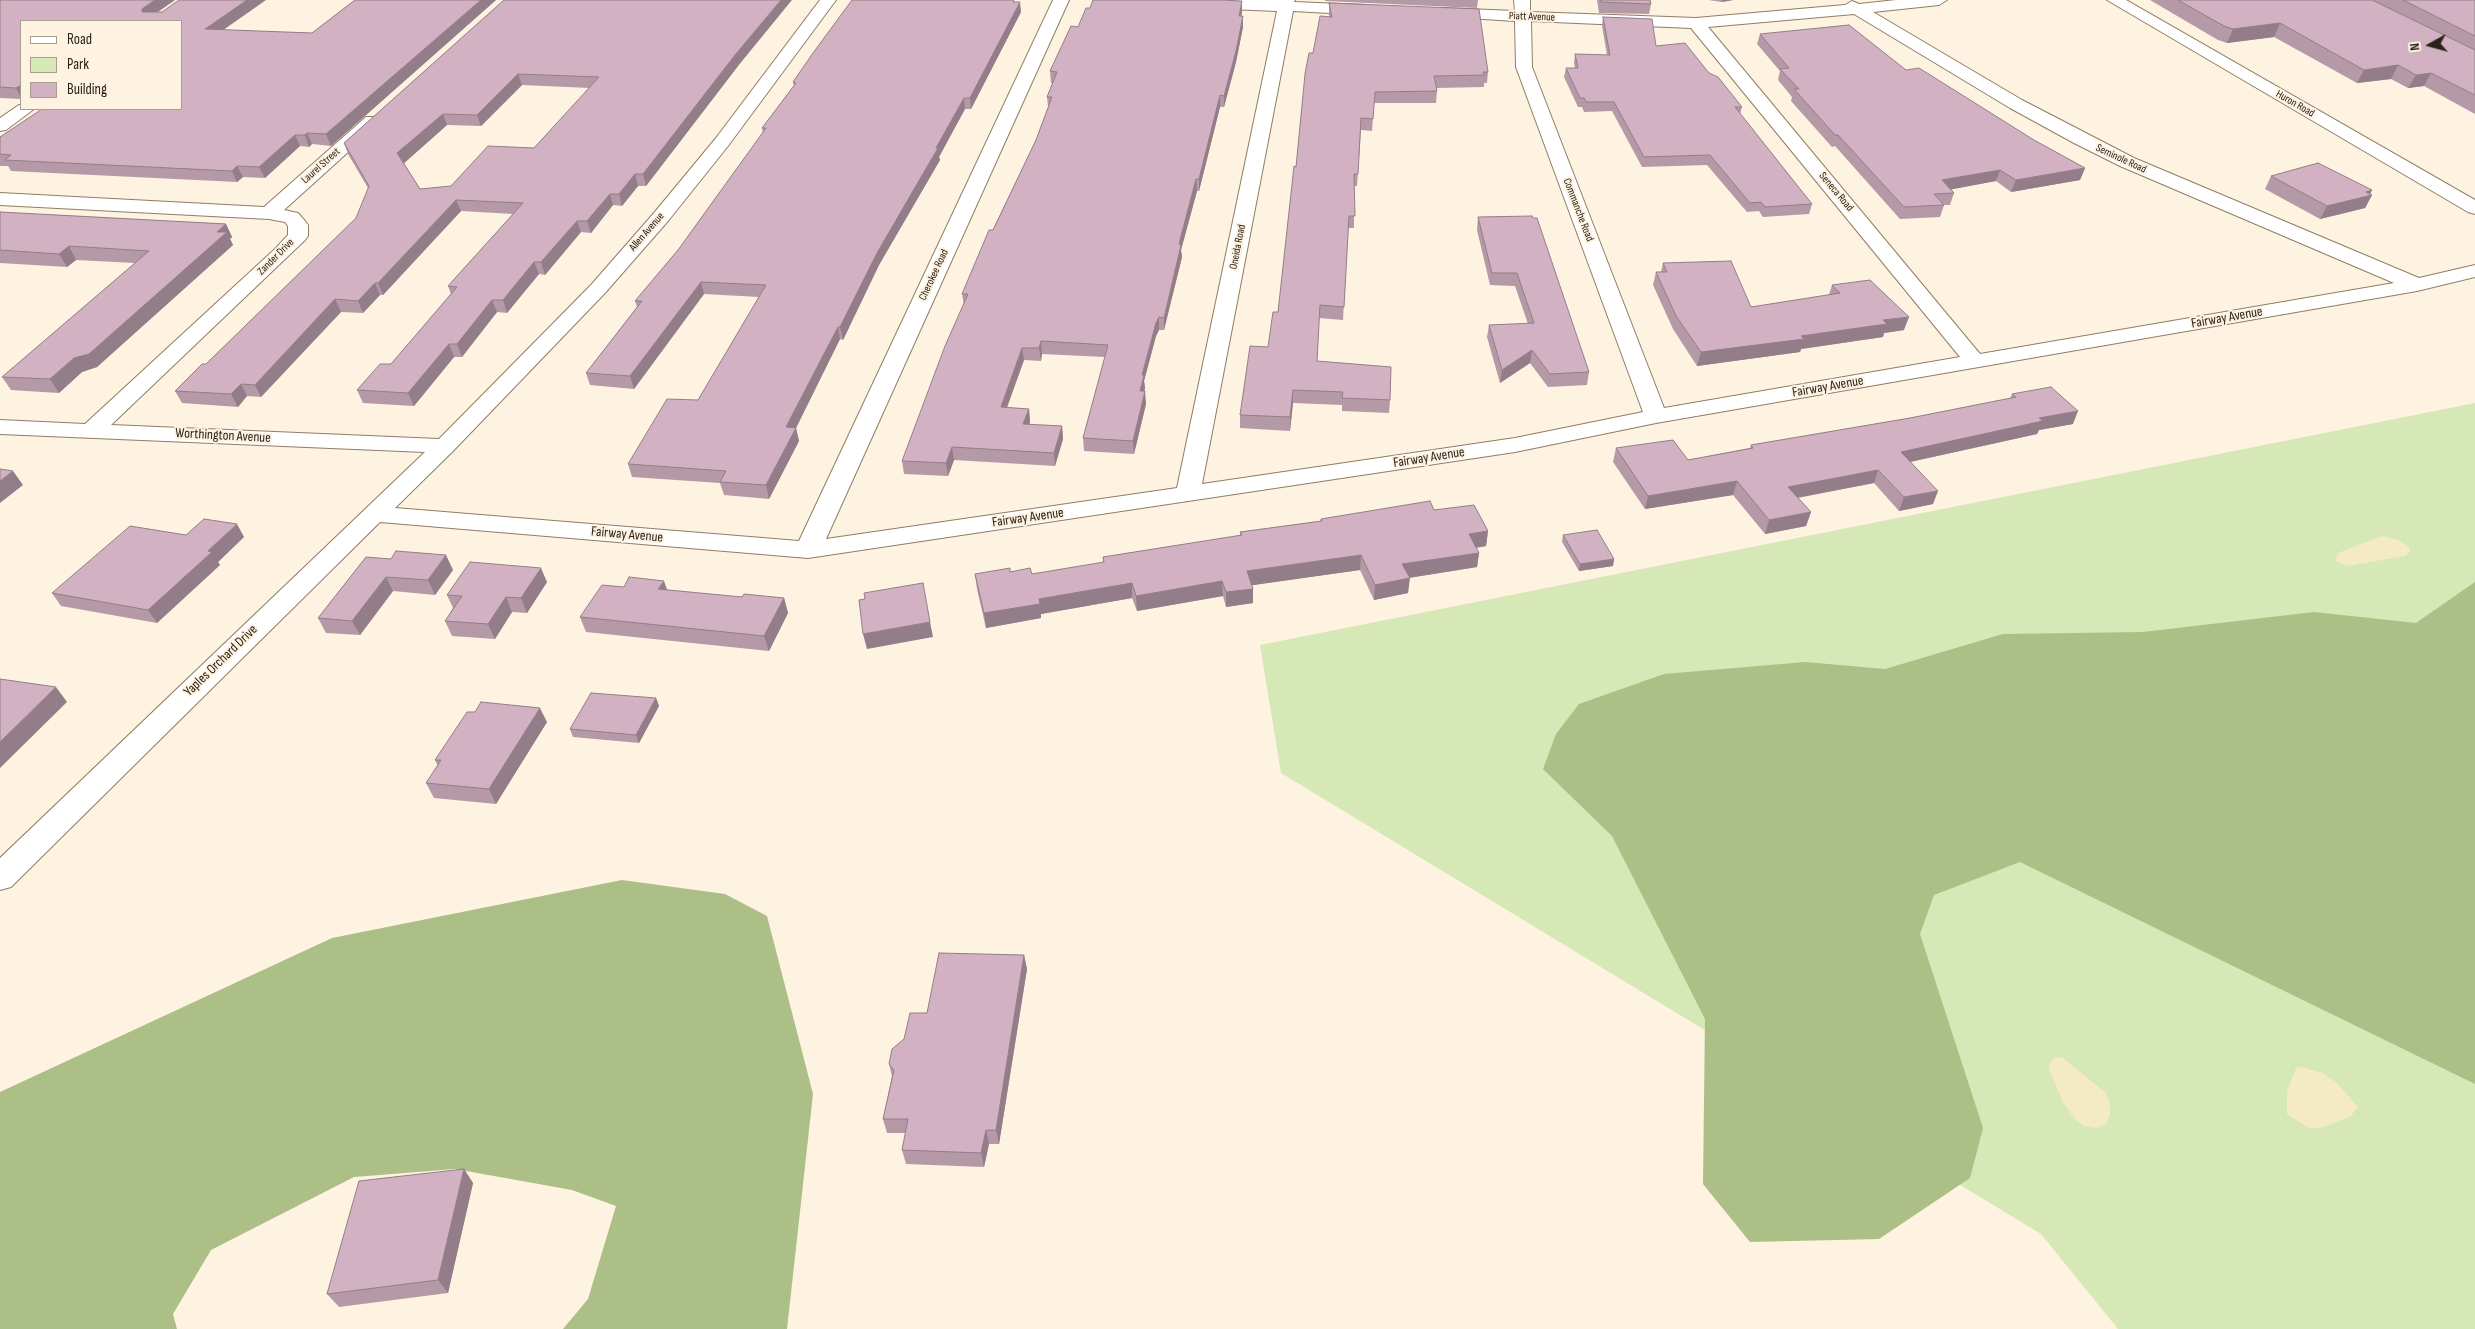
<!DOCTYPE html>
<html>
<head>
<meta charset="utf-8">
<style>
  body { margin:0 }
  #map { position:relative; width:2475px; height:1329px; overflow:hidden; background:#fef2e1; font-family:"Sofia Sans Condensed",sans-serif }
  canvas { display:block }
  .legend { position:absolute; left:20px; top:20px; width:162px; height:90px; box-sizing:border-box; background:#fef2e1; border:1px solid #a99f91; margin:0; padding:6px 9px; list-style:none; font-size:15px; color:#292218 }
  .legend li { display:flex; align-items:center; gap:10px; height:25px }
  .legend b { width:25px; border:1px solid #a99f91 }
  .north { position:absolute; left:2405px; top:20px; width:50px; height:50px; -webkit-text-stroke:4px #fef2e1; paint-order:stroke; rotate:263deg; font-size:14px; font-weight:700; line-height:20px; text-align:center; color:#292218 }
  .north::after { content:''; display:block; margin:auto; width:18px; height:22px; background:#292218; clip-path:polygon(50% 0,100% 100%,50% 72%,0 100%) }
</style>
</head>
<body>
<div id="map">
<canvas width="2475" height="1329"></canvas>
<ul class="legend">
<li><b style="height:6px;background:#fff"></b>Road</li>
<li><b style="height:14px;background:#d5e8b6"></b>Park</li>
<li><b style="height:14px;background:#d2b2c2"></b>Building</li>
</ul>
<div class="north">N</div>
</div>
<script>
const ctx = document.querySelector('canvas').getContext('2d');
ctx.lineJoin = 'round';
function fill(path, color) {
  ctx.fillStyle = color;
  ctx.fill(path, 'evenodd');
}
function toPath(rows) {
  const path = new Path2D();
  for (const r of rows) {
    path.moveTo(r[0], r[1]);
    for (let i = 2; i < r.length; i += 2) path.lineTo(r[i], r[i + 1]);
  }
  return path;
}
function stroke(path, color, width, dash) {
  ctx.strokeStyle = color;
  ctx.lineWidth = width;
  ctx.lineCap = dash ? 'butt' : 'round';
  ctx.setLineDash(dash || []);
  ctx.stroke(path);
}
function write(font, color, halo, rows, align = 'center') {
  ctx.font = font + ' "Sofia Sans Condensed",sans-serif';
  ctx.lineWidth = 4;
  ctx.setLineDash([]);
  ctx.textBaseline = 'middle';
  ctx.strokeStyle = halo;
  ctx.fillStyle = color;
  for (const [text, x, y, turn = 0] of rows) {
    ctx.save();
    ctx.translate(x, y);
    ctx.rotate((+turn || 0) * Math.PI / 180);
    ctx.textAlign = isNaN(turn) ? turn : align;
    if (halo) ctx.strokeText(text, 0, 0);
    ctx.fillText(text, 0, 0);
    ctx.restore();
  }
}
const green = toPath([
  [2475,403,2475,1329,2118,1329,2041,1234,1281,773,1260,645]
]);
const forest = toPath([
  [2475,582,2475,1084,2020,862,1934,895,1920,934,1983,1128,1970,1178,1879,1239,1750,1242,1703,1184,1705,1019,1612,836,1543,769,1556,734,1579,704,1664,674,1805,662,1885,669,2003,634,2143,632,2314,612,2416,623],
  [622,880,725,894,767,916,813,1094,787,1329,563,1329,588,1299,616,1206,572,1190,455,1169,354,1177,211,1250,173,1314,177,1329,0,1329,0,1092,332,938]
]);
const sand = toPath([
  [2381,536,2399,540,2409,547,2410,551,2405,556,2348,566,2335,561,2338,553],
  [2055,1057,2063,1058,2106,1093,2110,1104,2110,1115,2106,1124,2096,1128,2084,1126,2074,1118,2063,1102,2049,1070,2049,1064],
  [2297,1066,2323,1073,2336,1082,2358,1107,2351,1116,2326,1126,2310,1129,2287,1114,2287,1091]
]);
const minor = toPath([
  [820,0,836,0,728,146,668,221,605,293,453,451,395,508,799,541,1053,0,1069,0,826,539,1177,488,1277,11,1204,8,1199,6,1196,3,1198,0,1295,0,1294,2,1366,5,1374,10,1366,15,1293,11,1202,484,1515,438,1643,412,1516,67,1515,21,1436,16,1434,13,1442,8,1515,11,1514,0,1530,0,1530,12,1696,18,1845,5,1852,1,1859,4,1896,0,1947,0,1939,5,1873,12,2022,100,2134,158,2419,278,2475,265,2475,277,2417,291,1656,423,1515,452,808,558,380,522,11,887,0,890,0,858,425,452,0,434,0,420,85,424,276,248,288,235,288,226,285,222,269,219,0,205,0,193,264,207,366,117,378,117,381,121,378,125,284,210,298,213,305,221,308,225,308,236,305,240,111,425,439,439,591,285,654,213,716,138,820,0],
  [1854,14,2010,108,2074,143,2120,166,2394,283,1980,354,1708,27,1854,14],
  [1531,21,1691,28,1960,357,1664,408,1532,67,1531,21],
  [2107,0,2126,0,2475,200,2475,214,2468,212,2107,0],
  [19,105,21,105,21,109,34,109,6,130,0,131,0,118,19,105]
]);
const wall = toPath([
  [0,0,175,0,158,12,224,30,312,33,355,0,496,0,331,146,312,144,309,147,300,146,265,178,243,177,237,182,11,171,8,166,0,166,0,137,181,21,21,21,21,99,0,98],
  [504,0,738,66,646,186,638,186,622,206,613,205,591,233,581,232,545,275,539,274,507,313,497,312,462,357,454,357,414,406,363,403,357,390,391,364,451,294,448,286,513,214,461,211,383,295,380,295,363,313,341,312,261,397,247,396,238,407,182,403,175,391,206,364,356,218,368,188,348,154,344,143],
  [522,85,590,88,534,148,451,186,420,189,404,163,447,125,481,126],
  [1325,0,1478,0,1477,8,1325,1],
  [1597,0,1650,0,1651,4,1649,14,1599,13],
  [1708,0,1733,0,1722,2],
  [2150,0,2475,0,2475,114,2424,86,2408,88,2391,79,2357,83,2274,37,2227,43,2218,40],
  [1019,2,1021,12,971,109,965,109,939,157,940,160,879,265,843,340,840,339,796,428,799,441,769,499,724,495,720,483,632,477,628,464,698,400,759,297,704,294,634,389,590,385,586,373,637,307,635,301,678,250,763,133,762,128,794,86,793,82],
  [1329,3,1488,72,1487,83,1484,83,1484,87,1436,88,1437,91,1436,103,1374,103,1372,131,1361,130,1357,186,1354,186,1354,228,1348,228,1343,320,1319,318,1317,361,1390,400,1389,413,1342,411,1342,405,1293,403,1290,431,1240,428,1240,415,1268,347,1278,312,1296,167,1313,53,1329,17],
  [1242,12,1241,16,1243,16,1243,27,1236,62,1224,107,1220,107,1199,191,1197,191,1181,250,1182,257,1164,330,1159,330,1156,336,1144,381,1145,388,1144,391,1146,404,1134,454,1084,451,1083,438,1105,357,1042,354,1041,361,1024,360,1007,408,1029,409,1030,422,1029,425,1062,426,1063,439,1055,466,954,460,948,476,904,474,902,461,964,305,962,294,1036,140,1048,107,1047,97,1053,83,1051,83,1050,71,1078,27],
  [1603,17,1656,46,1709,73,1742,107,1740,114,1812,204,1809,214,1763,217,1759,211,1747,212,1707,165,1642,167,1612,111,1584,112,1582,107,1578,107,1564,77,1566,68,1575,68,1574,63,1575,54,1607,55,1602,26],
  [1760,34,1906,70,2085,168,2080,180,2011,192,1996,181,1951,189,1954,193,1950,205,1944,205,1940,217,1900,219,1835,146,1832,147,1791,101,1792,97,1778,80,1780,71,1757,44],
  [2271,176,2372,190,2370,194,2372,195,2365,208,2320,219,2265,189],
  [0,212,226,224,232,237,230,239,233,245,97,367,82,372,59,393,11,390,2,377,135,263,76,260,67,267,0,263],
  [1478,217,1589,372,1587,385,1548,387,1530,363,1500,383,1487,337,1489,325,1528,324,1515,286,1490,285,1477,230],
  [1663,263,1751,307,1829,295,1832,285,1904,330,1884,333,1883,337,1801,349,1800,352,1697,366,1673,329,1653,285,1656,272,1661,272],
  [2012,394,2073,424,2039,430,2037,434,1910,462,1933,504,1899,511,1874,483,1798,498,1811,512,1806,526,1765,534,1733,495,1645,509,1613,462,1616,448,1688,460,1750,448,1751,445,1910,418,2010,399],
  [1434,510,1488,531,1486,546,1476,548,1479,553,1477,567,1409,578,1408,593,1374,600,1360,570,1252,585,1253,589,1253,603,1226,607,1223,596,1137,611,1132,598,1041,614,1041,618,986,628,977,589,975,574,1010,572,1032,574,1103,563,1103,557,1240,536,1240,532,1320,521,1321,519],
  [186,535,244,537,218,562,220,565,157,623,61,606,52,593],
  [1563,535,1614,559,1613,566,1579,571,1562,542],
  [366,557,453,570,435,595,393,591,360,635,326,633,318,618],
  [547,582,527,613,512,612,495,639,452,636,445,621,453,608,447,595],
  [667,590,742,597,784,598,788,613,769,651,586,632,580,617],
  [656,698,659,706,639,743,573,737,570,729],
  [475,712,547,722,496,804,434,798,426,783,438,766,435,760],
  [1024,955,1027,969,999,1144,989,1144,984,1167,906,1164,902,1150,906,1133,887,1133,883,1119,892,1076,889,1064,904,1039,927,1013],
  [464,1169,473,1183,448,1293,339,1307,327,1294]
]);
const shadedWall = toPath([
  [155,0,175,0,147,19,142,12,142,9],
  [247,0,266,0,209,40,205,29],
  [481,0,496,0,331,146,326,134],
  [781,0,792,0,738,66,646,186,643,174,735,55],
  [1723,0,1733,0,1722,2],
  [1242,1,1242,12,1239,26,1239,16],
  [1020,2,1021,12,971,109,970,98],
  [1243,16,1243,27,1236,62,1224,107,1224,96],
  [2280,23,2274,37,2227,43,2233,29],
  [2398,65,2391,79,2357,83,2364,70],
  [2431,73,2424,86,2408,88,2416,75],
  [518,74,522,85,481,126,477,115],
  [21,85,21,97,16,88],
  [1220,95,1220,107,1199,191,1199,179],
  [964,98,965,109,939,157,940,160,879,265,843,340,840,327,877,253],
  [443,114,447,125,402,165,397,153],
  [307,133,312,144,309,147,305,135],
  [295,135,300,146,265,178,259,167],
  [237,166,243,177,237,182,232,171],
  [2085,168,2080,180,2011,192,2016,180],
  [2000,170,1996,181,1938,192,1942,180],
  [635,174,638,186,622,206,619,194],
  [1196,179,1197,191,1181,250,1182,257,1164,330,1164,318,1179,244],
  [2372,190,2369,196,2372,195,2365,208,2320,219,2327,206],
  [610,194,613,205,591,233,587,221],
  [456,200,461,211,383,295,378,283],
  [577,221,581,232,545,275,541,262],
  [226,224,232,237,230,239,233,245,97,367,82,372,59,393,50,379],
  [69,246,76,260,67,267,59,254],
  [534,262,539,274,507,313,503,300],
  [701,282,704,294,634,389,630,376],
  [375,283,380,295,363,313,358,301],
  [335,299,341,312,261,397,255,385],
  [492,300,497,312,462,357,457,344],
  [1159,317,1159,330,1156,336,1144,381,1145,388,1141,404,1140,391,1142,375,1156,323],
  [1909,317,1904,330,1884,333,1883,337,1801,349,1800,352,1697,366,1701,352,1801,336,1883,320],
  [838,327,840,339,796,428,799,441,769,499,766,485,786,427],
  [1041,341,1042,354,1041,361,1039,348],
  [449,344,454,357,414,406,408,393],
  [1022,348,1024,360,1002,420,1001,407],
  [1532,350,1530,363,1500,383,1502,370],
  [241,384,247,396,238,407,231,394],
  [1293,390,1293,403,1290,431,1290,417],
  [1145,391,1146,404,1134,454,1133,441],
  [1029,409,1030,422,1025,437,1023,424],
  [2078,411,2073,424,2039,430,2037,434,1896,465,1901,452,2039,418],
  [1062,426,1063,439,1055,466,1054,453],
  [952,447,954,460,948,476,946,463],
  [1878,470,1874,483,1784,500,1788,487],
  [13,471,23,485,0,503,0,481],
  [1737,481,1733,495,1645,509,1648,496],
  [1938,491,1933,504,1899,511,1904,497],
  [1811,512,1806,526,1765,534,1769,520],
  [237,524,244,537,218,562,220,565,157,623,148,610,208,551],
  [1488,531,1486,546,1467,549,1469,534],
  [1479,553,1477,567,1401,579,1402,564],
  [446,555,453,570,435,595,428,580],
  [1361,555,1360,570,1247,586,1247,571],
  [1614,559,1613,566,1579,571,1580,564],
  [541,568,547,582,527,613,521,598],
  [386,577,393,591,360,635,352,621],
  [1410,578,1408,593,1374,600,1375,585],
  [664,581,669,595,658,589],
  [1222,581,1223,596,1137,611,1136,596],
  [1132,583,1132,598,1041,614,1041,618,986,628,984,613,1039,599],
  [1253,589,1253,603,1226,607,1226,592],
  [506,597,512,612,495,639,488,624],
  [784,598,788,613,769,651,764,636],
  [930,622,933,637,867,649,863,634],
  [56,687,67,702,0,768,0,742],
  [656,698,659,706,639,743,636,735],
  [540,708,547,722,496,804,489,789],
  [1024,955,1027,969,999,1144,996,1130],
  [986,1130,989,1144,984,1167,981,1153],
  [464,1169,473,1183,448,1293,438,1280]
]);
const building = toPath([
  [0,0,155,0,142,9,142,12,162,12,179,0,247,0,205,29,312,33,355,0,481,0,326,134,307,133,305,135,295,135,259,167,237,166,232,171,5,160,11,155,0,154,0,137,42,109,181,109,181,21,21,21,21,85,16,88,0,87,0,0],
  [504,0,781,0,735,55,643,174,635,174,619,194,610,194,587,221,577,221,541,262,534,262,503,300,492,300,457,344,449,344,408,393,357,390,380,364,391,364,457,287,448,286,523,203,456,200,378,283,375,283,358,301,335,299,255,385,241,384,231,394,175,391,202,364,206,364,356,218,369,186,344,143,504,0],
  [518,74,599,77,534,148,488,146,451,186,420,189,397,153,443,114,477,115,518,74],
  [852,0,1014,0,1013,2,1020,2,970,98,964,98,936,148,938,148,877,253,840,327,838,327,786,427,796,428,766,485,720,482,726,471,628,464,667,399,698,400,766,285,701,282,630,376,586,373,642,301,635,301,678,250,766,128,762,128,796,83,793,82,813,53,852,0],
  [1093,0,1221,0,1242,1,1239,16,1243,16,1236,51,1224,96,1220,95,1199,179,1196,179,1179,244,1181,245,1164,318,1159,317,1156,323,1142,375,1144,375,1140,391,1145,391,1133,441,1083,438,1108,345,1041,341,1039,348,1022,348,1001,407,1029,409,1023,424,1062,426,1054,453,952,447,946,463,902,461,945,346,968,294,962,294,989,230,993,230,1036,140,1052,97,1047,97,1057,72,1050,71,1071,26,1078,27,1086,8,1090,8,1093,0],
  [1601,0,1650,0,1651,4,1601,2,1601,0],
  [2178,0,2372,0,2475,50,2475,95,2431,73,2416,75,2398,65,2364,70,2280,23,2233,29,2224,26,2178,0],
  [2403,0,2475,0,2475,36,2403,0],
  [1329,3,1479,9,1488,72,1483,72,1485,75,1434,76,1437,91,1375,92,1373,119,1361,118,1358,174,1354,174,1355,216,1349,216,1344,307,1320,305,1317,361,1391,367,1390,400,1342,398,1343,392,1293,390,1290,417,1240,415,1250,346,1268,347,1273,312,1278,312,1294,166,1296,167,1305,74,1309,53,1313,53,1320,16,1332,17,1329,3],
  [1603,17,1652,19,1656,46,1685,43,1709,73,1718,77,1742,107,1735,107,1812,204,1765,207,1761,202,1750,203,1710,155,1644,157,1614,102,1586,102,1584,98,1580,98,1566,68,1578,68,1575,54,1610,55,1603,17],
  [1849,25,1906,70,1919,68,2034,140,2085,168,2016,180,2000,170,1942,180,1954,193,1934,194,1944,205,1904,207,1838,135,1835,135,1794,89,1799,89,1780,69,1789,68,1760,34,1849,25],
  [2318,163,2372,190,2366,192,2372,195,2327,206,2271,176,2318,163],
  [0,212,226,224,217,232,227,232,89,354,74,358,50,379,2,377,149,251,69,246,59,254,0,250,0,212],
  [1532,216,1533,218,1537,218,1589,372,1550,374,1532,350,1502,370,1489,325,1534,323,1517,273,1492,273,1478,217,1532,216],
  [1731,261,1751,307,1840,293,1832,285,1870,280,1909,317,1883,320,1887,324,1801,336,1804,339,1701,352,1676,316,1656,272,1667,272,1663,263,1731,261],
  [2051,387,2078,411,2039,418,2043,421,1901,452,1938,491,1904,497,1878,470,1788,487,1811,512,1769,520,1737,481,1648,496,1616,448,1673,440,1688,460,1753,448,1751,445,1910,418,2016,397,2012,394,2051,387],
  [0,469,13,471,0,481,0,469],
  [1430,501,1434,510,1474,505,1488,531,1469,534,1479,553,1402,564,1410,578,1375,585,1361,555,1247,571,1253,589,1226,592,1222,581,1136,596,1132,583,1039,599,1040,604,984,613,975,574,1010,568,1010,572,1030,568,1032,574,1104,562,1103,557,1242,535,1240,532,1322,521,1321,519,1430,501],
  [204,519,237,524,208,551,212,552,148,610,52,593,130,526,186,535,204,519],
  [1597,530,1614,559,1580,564,1563,535,1597,530],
  [396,551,446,555,428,580,386,577,352,621,318,618,366,557,391,559,396,551],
  [470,562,541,568,521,598,506,597,488,624,445,621,462,596,447,595,470,562],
  [629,577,664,581,658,589,742,597,744,594,784,598,764,636,580,617,602,585,624,587,629,577],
  [923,583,930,622,863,634,859,600,865,599,864,593,923,583],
  [0,679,56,687,0,742,0,679],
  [591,693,656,698,636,735,570,729,591,693],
  [481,702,540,708,489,789,426,783,441,760,435,760,467,712,475,712,481,702],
  [939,953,1024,955,996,1130,986,1130,981,1153,902,1150,908,1119,883,1119,894,1070,889,1064,892,1049,904,1039,910,1013,927,1013,939,953],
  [464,1169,438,1280,327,1294,359,1181,464,1169]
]);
const farStreetnames = [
  ["Piatt Avenue",1532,17,2],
  ["Huron Road",2295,104,30],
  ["Seminole Road",2121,159,25],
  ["Laurel Street",321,166,-42],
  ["Seneca Road",1836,192,50],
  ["Commanche Road",1578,210,69],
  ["Allen Avenue",647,232,-49],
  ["Oneida Road",1238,247,-79],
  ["Zander Drive",276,257,-45],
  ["Cherokee Road",934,275,-65]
];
const streetNames = [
  ["Fairway Avenue",2227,318,-10],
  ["Fairway Avenue",1828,387,-10],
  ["Worthington Avenue",223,436,3],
  ["Fairway Avenue",1429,458,-9],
  ["Fairway Avenue",1028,518,-8],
  ["Fairway Avenue",627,535,5],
  ["Yaples Orchard Drive",221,661,-44]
];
fill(green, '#d5e8b6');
fill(forest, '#abbf87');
fill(sand, '#f4eac5');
stroke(minor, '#8f7e63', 2);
fill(minor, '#fff');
fill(wall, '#b599a7');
fill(shadedWall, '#937d88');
fill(building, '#d2b2c2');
stroke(building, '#937d88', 1);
write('11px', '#292218', '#fef2e1', farStreetnames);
write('14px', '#292218', '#fef2e1', streetNames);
</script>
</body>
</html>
